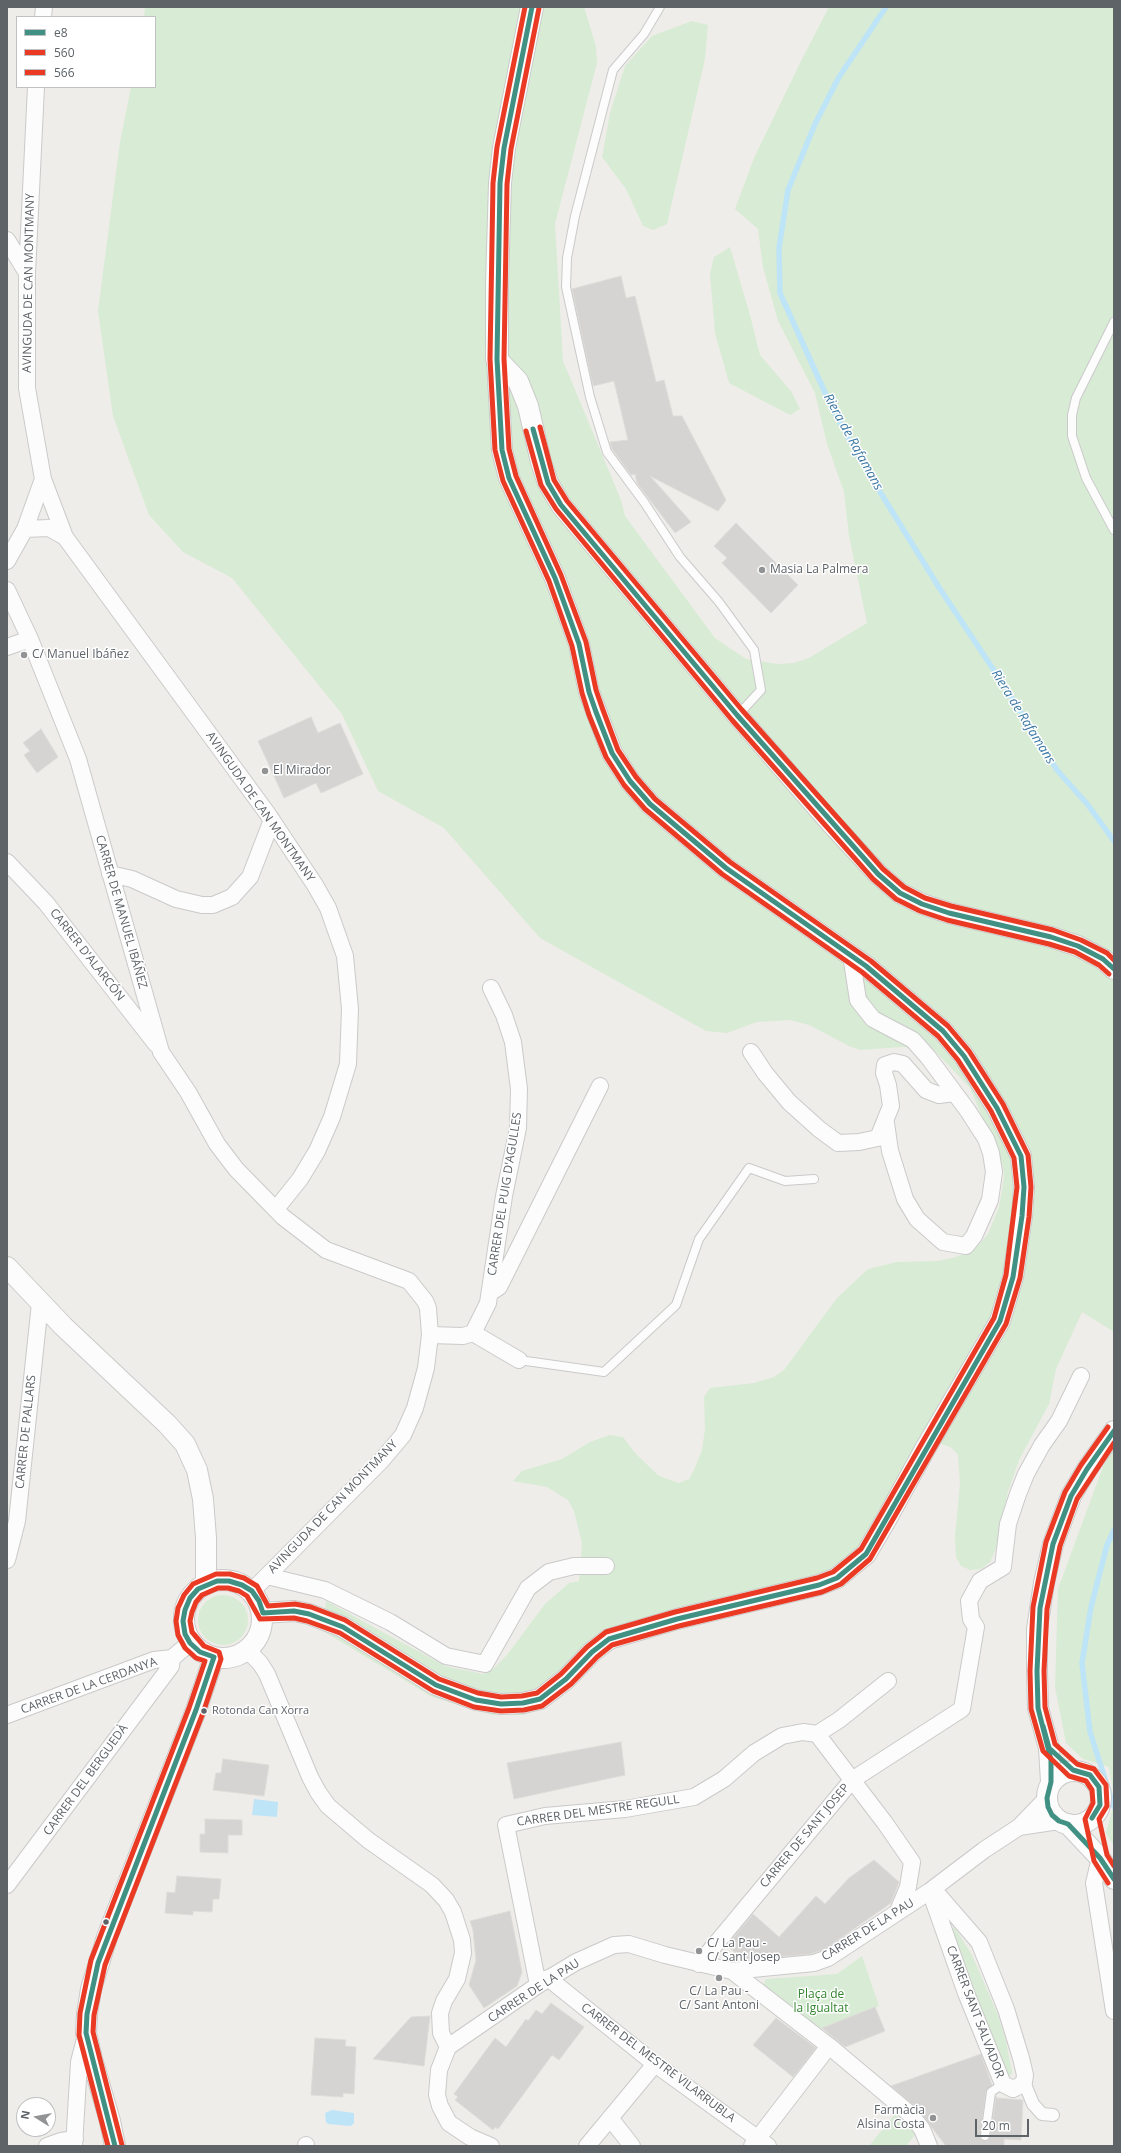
<!DOCTYPE html>
<html>
<head>
<meta charset="utf-8">
<style>
  body { margin:0 }
  #map { position:relative; width:1121px; height:2153px; overflow:hidden; background:#efede9; font-family:"Open Sans",sans-serif }
  canvas { display:block }
  .frame { position:absolute; inset:0; border:8px solid #5e6368; pointer-events:none }
  .legend { position:absolute; left:16px; top:16px; width:140px; height:72px; box-sizing:border-box; background:#fff; border:1px solid #bfc1c3; margin:0; padding:5px 7px; list-style:none; font-size:12px; color:#5e6368 }
  .legend li { display:flex; align-items:center; gap:8px; height:20px }
  .legend b { width:20px; border:1px solid #bfc1c3 }
  .north { position:absolute; left:16px; top:2097px; width:40px; height:40px; box-sizing:border-box; background:#fff; border:1px solid #bfc1c3; border-radius:50%; rotate:281deg; font-size:11px; font-weight:700; line-height:16px; text-align:center; color:#5e6368 }
  .north::after { content:''; display:block; margin:auto; width:14px; height:18px; background:#919395; clip-path:polygon(50% 0,100% 100%,50% 72%,0 100%) }
  .scale { position:absolute; left:975px; top:2119px; width:54px; height:18px; box-sizing:border-box; border:2px solid #5e6368; border-top:0; padding-left:5px; font-size:12px; line-height:14px; white-space:nowrap; color:#5e6368; -webkit-text-stroke:3px #fff; paint-order:stroke }
</style>
</head>
<body>
<div id="map">
<canvas width="1121" height="2153"></canvas>
<div class="frame"></div>
<ul class="legend">
<li><b style="height:5px;background:#409183"></b>e8</li>
<li><b style="height:5px;background:#ea3a24"></b>560</li>
<li><b style="height:5px;background:#ea3a24"></b>566</li>
</ul>
<div class="north">N</div>
<div class="scale">20 m</div>
</div>
<script>
const ctx = document.querySelector('canvas').getContext('2d');
ctx.lineJoin = 'round';
function fill(path, color) {
  ctx.fillStyle = color;
  ctx.fill(path, 'evenodd');
}
function toPath(rows) {
  const path = new Path2D();
  for (const r of rows) {
    if (r.length === 3) {
      path.moveTo(r[0] + r[2], r[1]);
      path.arc(r[0], r[1], r[2], 0, 2 * Math.PI);
      continue;
    }
    path.moveTo(r[0], r[1]);
    for (let i = 2; i < r.length; i += 2) path.lineTo(r[i], r[i + 1]);
  }
  return path;
}
function stroke(path, color, width, dash) {
  ctx.strokeStyle = color;
  ctx.lineWidth = width;
  ctx.lineCap = dash ? 'butt' : 'round';
  ctx.setLineDash(dash || []);
  ctx.stroke(path);
}
function write(font, color, halo, rows, align = 'center') {
  ctx.font = font + ' "Open Sans",sans-serif';
  ctx.lineWidth = 3;
  ctx.setLineDash([]);
  ctx.textBaseline = 'middle';
  ctx.strokeStyle = halo;
  ctx.fillStyle = color;
  for (const [text, x, y, turn = 0] of rows) {
    ctx.save();
    ctx.translate(x, y);
    ctx.rotate((+turn || 0) * Math.PI / 180);
    ctx.textAlign = isNaN(turn) ? turn : align;
    if (halo) ctx.strokeText(text, 0, 0);
    ctx.fillText(text, 0, 0);
    ctx.restore();
  }
}
const green = toPath([
  [145,7,584,7,596,46,597,63,555,224,563,361,621,500,625,516,715,638,746,659,778,664,794,663,809,658,867,623,849,536,844,492,827,444,815,393,778,321,763,267,758,229,735,209,754,158,802,59,829,7,1114,7,1114,1332,1082,1312,1056,1369,1049,1404,1019,1460,1008,1492,995,1551,990,1562,981,1569,970,1570,961,1566,956,1557,955,1536,960,1484,958,1455,952,1448,937,1442,837,1587,659,1631,614,1649,599,1659,554,1701,523,1715,493,1715,432,1697,323,1631,326,1601,445,1666,483,1674,493,1669,507,1655,545,1604,569,1583,579,1581,582,1543,574,1511,568,1500,547,1487,513,1481,522,1471,562,1459,590,1442,610,1435,623,1437,636,1454,659,1476,679,1483,689,1479,694,1470,702,1450,705,1429,704,1397,710,1388,754,1383,774,1377,784,1370,837,1298,868,1269,897,1262,938,1261,956,1257,975,1249,988,1234,999,1207,1004,1177,1003,1166,970,1088,933,1049,902,1047,860,1050,849,1046,809,1025,790,1020,757,1022,727,1033,706,1031,540,938,444,828,378,791,342,714,232,578,183,552,149,515,113,416,98,311,120,142,131,87,155,87,155,17,144,17],
  [692,21,708,25,705,59,667,224,653,230,643,226,626,189,602,157,610,113,625,66,652,36],
  [730,247,750,315,760,355,791,391,800,409,790,415,729,383,715,333,710,274,714,257],
  [1114,1448,1114,1797,1109,1767,1083,1759,1066,1743,1055,1687,1058,1589,1104,1464],
  [223,1620,25],
  [1114,1803,1114,1846,1106,1833],
  [951,1927,955,1928,972,1955,998,2015,1006,2041,1012,2071,1012,2074,1008,2077,971,1987],
  [862,1956,879,2006,817,2030,762,1986,766,1979,837,1974],
  [895,2114,918,2131,906,2146,869,2146]
]);
const water = toPath([
  [254,1799,278,1802,277,1817,252,1815],
  [332,2110,354,2113,354,2123,351,2126,328,2124,326,2122,325,2113]
]);
const stream = toPath([
  [886,7,839,77,815,124,788,190,779,248,780,293,832,408,861,461,940,589,1005,687,1057,770,1088,805,1114,841],
  [1114,1530,1107,1545,1091,1607,1082,1663,1090,1732,1114,1807]
]);
const building = toPath([
  [621,276,626,298,635,296,656,382,664,380,673,416,682,416,726,500,718,511,650,476,691,522,675,533,637,483,635,474,631,475,612,449,610,442,628,440,614,381,593,386,572,289,621,276],
  [736,523,798,585,771,613,722,563,727,558,714,546,736,523],
  [311,717,318,733,340,723,363,774,321,793,316,783,284,798,258,741,311,717],
  [41,729,58,757,37,773,24,755,30,751,23,743,41,729],
  [621,1742,625,1775,514,1799,507,1763,621,1742],
  [223,1759,269,1765,264,1796,213,1790,216,1773,221,1773,223,1759],
  [205,1819,242,1820,242,1835,228,1835,228,1853,200,1852,200,1834,205,1834,205,1819],
  [874,1860,899,1882,891,1903,825,1949,810,1954,743,1960,727,1945,753,1914,779,1937,816,1896,825,1904,849,1878,874,1860],
  [177,1876,221,1879,219,1899,213,1899,212,1912,193,1911,193,1915,165,1913,167,1892,175,1893,177,1876],
  [510,1911,522,1972,517,1986,484,2008,469,1985,476,1960,473,1930,470,1921,510,1911],
  [551,2003,584,2027,559,2060,552,2055,498,2129,495,2127,493,2130,455,2100,458,2097,454,2094,495,2038,506,2047,526,2019,528,2021,536,2010,542,2014,551,2003],
  [875,2007,885,2031,845,2047,822,2028,875,2007],
  [430,2016,424,2066,373,2059,411,2017,430,2016],
  [776,2018,816,2048,793,2077,753,2045,776,2018],
  [315,2038,346,2040,345,2046,356,2047,354,2094,343,2093,343,2097,311,2095,315,2038],
  [981,2054,992,2085,986,2091,980,2138,987,2141,990,2137,996,2096,997,2098,1023,2100,1021,2140,1004,2139,1004,2146,946,2146,917,2108,891,2086,981,2054]
]);
const service = toPath([
  [660,7,644,34,613,70,575,216,567,258,566,287,590,397,607,452,644,502,680,557,719,602,754,650,761,690,738,715],
  [1114,322,1076,398,1072,415,1072,436,1086,478,1114,530],
  [519,1360,604,1372,676,1305,699,1239,749,1168,785,1181,814,1179],
  [985,2136,991,2092,1003,2084]
]);
const pedestrian = toPath([
  [1024,2082,1033,2104,1042,2114,1053,2115]
]);
const minor = toPath([
  [43,17,44,7],
  [36,87,27,273,27,388,43,479,65,537,267,813,315,885,328,908,345,956,350,1009,348,1064,332,1117,317,1151,300,1179,276,1209],
  [7,240,27,273],
  [25,529,49,528,65,537],
  [7,561,25,529,43,479],
  [7,590,30,639,78,759,161,1052,188,1092,217,1144,236,1169,283,1217,326,1250,409,1281,425,1301,428,1308,430,1335,426,1368,415,1408,403,1435,381,1461,252,1591],
  [7,647,30,639],
  [7,862,46,903,156,1044],
  [110,874,132,879,176,899,202,905,213,905,232,897,250,877,272,820],
  [851,955,858,1000,873,1019,913,1040,928,1057,968,1111,986,1139,991,1153,994,1172,990,1200,974,1236,966,1246,943,1242,917,1219,905,1199,890,1151,886,1123],
  [751,1052,765,1073,789,1102,819,1129,838,1143,859,1142,878,1138,891,1106,888,1085,884,1073,885,1065,894,1062,903,1064,926,1090,939,1095,954,1093],
  [491,1292,499,1287,600,1086],
  [473,1333,519,1360],
  [430,1335,463,1336,473,1333,488,1303,504,1196,518,1128,519,1089,513,1042,504,1015,491,988],
  [7,1560,17,1521,40,1303],
  [267,1576,325,1590,390,1622,446,1656,485,1664,528,1588,549,1572,574,1566,606,1566],
  [247,1650,260,1663,267,1674,310,1777,318,1792,328,1806,368,1840,432,1885,446,1900,453,1912,462,1940,463,1953,457,1979,444,2001,440,2013,441,2033,448,2047],
  [7,1715,154,1660,172,1658,190,1643],
  [817,1734,885,1823,912,1862,908,1887,898,1911],
  [1019,1827,1059,1821],
  [1100,1858,1094,1883,1114,2011],
  [7,1885,171,1666,172,1658],
  [930,1891,966,1993,1003,2084,1013,2089,1019,2086,1024,2082,1025,2075,1021,2058,1006,2009,979,1942,933,1889],
  [699,1964,852,1780,962,1709,976,1627,971,1619,969,1601,980,1581,1003,1567,1008,1524,1018,1494,1026,1474,1042,1445,1059,1421,1081,1376],
  [732,1971,829,2046,910,2114,922,2129,929,2146],
  [548,1978,655,2064,768,2146],
  [538,1985,506,1825,545,1816,625,1809,694,1797,724,1779,754,1753,782,1736,803,1732,817,1734,839,1720,888,1681],
  [610,2118,632,2146],
  [306,2145,306,2146],
  [47,2146,61,2141,75,2139],
  [74,2146,79,2062,86,2035],
  [491,2146,470,2137,449,2123,440,2106,437,2095,439,2070,448,2047,538,1985,576,1962,614,1945,629,1944,665,1955,732,1971,814,1963,828,1958,930,1891,984,1850,1019,1827,1047,1798],
  [587,2146,655,2064],
  [752,2146,829,2046]
]);
const tertiary = toPath([
  [497,359,518,381,528,406,541,462,548,483,561,505,737,715,830,822,878,874,900,893,922,904,949,913,1051,937,1078,946,1103,959,1114,969],
  [7,1267,63,1326,167,1424,185,1444,197,1470,203,1499,206,1538,206,1584],
  [223,1619,39],
  [263,1613,294,1611,309,1614,343,1627,436,1685,476,1700,501,1704,523,1703,540,1699,566,1679,592,1652,609,1639,677,1619,819,1585,837,1578,866,1554,886,1520,925,1449,1000,1321,1013,1277,1022,1216,1024,1187,1021,1156,997,1108,964,1056,943,1031,866,966,726,868,650,804,630,781,612,753,589,692,579,644,555,578,509,478,502,450,497,359],
  [1074,1798,27],
  [1051,1782,1049,1748,1038,1708,1037,1671,1037,1629,1044,1583,1053,1544,1071,1496,1087,1469,1114,1431],
  [1068,1824,1100,1858,1114,1879],
  [115,2146,110,2121,92,2059,86,2033,87,2014,91,1989,107,1937,196,1710,214,1657]
]);
const secondary = toPath([
  [497,359,497,283,500,183,504,148,532,7]
]);
const bus1 = toPath([
  [533,429,548,483,561,505,737,715,878,874,900,893,922,904,949,913,1051,937,1078,946,1103,959,1114,969],
  [1114,1431,1087,1469,1071,1496,1053,1544,1040,1608,1037,1671,1038,1708,1051,1760,1051,1782,1047,1798,1048,1807,1052,1815,1059,1821,1068,1824,1100,1858,1114,1879],
  [1043,1726,1049,1748,1073,1770,1090,1775,1099,1787,1100,1805,1092,1818],
  [115,2146,86,2033,87,2014,98,1963,196,1710,214,1657,200,1652,190,1643,185,1634,183,1621,185,1610,190,1598,198,1589,217,1581,229,1581,242,1585,252,1591,259,1601,263,1613,294,1611,309,1614,343,1627,436,1685,476,1700,501,1704,523,1703,540,1699,566,1679,592,1652,609,1639,677,1619,819,1585,837,1578,866,1554,1000,1321,1013,1277,1022,1216,1024,1187,1021,1156,997,1108,964,1056,943,1031,866,966,726,868,650,804,630,781,612,753,596,712,589,692,579,644,555,578,509,478,502,450,497,359,500,183,504,148,532,7]
]);
const bus2 = toPath([
  [526,431,541,485,556,509,732,720,873,879,896,899,920,911,947,920,1049,944,1075,952,1099,965,1109,974],
  [1108,1883,1094,1861,1085,1819,1093,1803,1092,1790,1086,1781,1069,1776,1043,1751,1031,1709,1030,1671,1033,1607,1046,1542,1065,1492,1081,1465,1108,1427],
  [122,2145,93,2032,94,2015,105,1965,203,1713,221,1659,219,1652,204,1646,192,1632,190,1621,192,1612,196,1602,202,1595,218,1588,228,1588,239,1591,247,1596,260,1619,294,1618,307,1621,340,1633,433,1691,474,1707,501,1711,524,1710,542,1706,571,1684,597,1657,612,1645,679,1626,822,1592,841,1584,870,1559,1006,1324,1020,1278,1029,1217,1031,1187,1028,1155,1003,1104,969,1051,948,1026,871,961,730,862,655,799,636,777,618,750,603,710,596,690,586,642,561,575,516,476,509,449,504,359,507,184,511,149,539,8]
]);
const bus3 = toPath([
  [540,427,554,480,567,501,742,710,883,869,904,887,925,898,951,906,1053,930,1081,940,1107,953,1114,960],
  [1114,1443,1077,1499,1060,1546,1047,1609,1044,1671,1045,1707,1055,1744,1077,1764,1094,1769,1106,1785,1107,1806,1099,1819,1107,1855,1114,1866],
  [108,2146,79,2035,80,2013,91,1960,189,1708,205,1661,196,1658,185,1648,178,1635,176,1621,178,1608,184,1595,193,1584,216,1574,230,1574,244,1578,257,1586,268,1606,295,1604,311,1607,345,1620,439,1679,478,1693,501,1697,522,1696,537,1693,561,1674,587,1647,606,1632,675,1612,817,1578,833,1572,861,1549,994,1318,1006,1275,1017,1187,1014,1158,991,1111,958,1060,938,1036,862,972,722,874,645,809,624,785,606,757,589,715,582,693,572,646,549,581,503,481,495,450,490,359,493,183,497,147,525,7]
]);
const markers = [
  [762,570,4,"#919395"],
  [24,655,4,"#919395"],
  [265,771,4,"#919395"],
  [204,1711,3.5,"#5e6368"],
  [106,1922,3.5,"#5e6368"],
  [699,1951,4,"#919395"],
  [719,1978,4,"#919395"],
  [933,2118,4,"#919395"]
];
const busNames = [
  ["Rotonda Can Xorra",212,1711]
];
const streetNames = [
  ["AVINGUDA DE CAN MONTMANY",29,283,-89],
  ["AVINGUDA DE CAN MONTMANY",260,807,55],
  ["CARRER DE MANUEL IBÁÑEZ",121,912,74],
  ["CARRER D'ALARCÓN",87,955,52],
  ["CARRER DEL PUIG D'AGULLES",505,1194,-81],
  ["CARRER DE PALLARS",26,1432,-84],
  ["AVINGUDA DE CAN MONTMANY",333,1507,-46],
  ["CARRER DE LA CERDANYA",89,1686,-20],
  ["CARRER DEL BERGUEDÀ",86,1780,-54],
  ["CARRER DEL MESTRE REGULL",598,1811,-8],
  ["CARRER DE SANT JOSEP",805,1836,-50],
  ["CARRER DE LA PAU",868,1930,-32],
  ["CARRER DE LA PAU",534,1991,-33],
  ["CARRER SANT SALVADOR",975,2012,69],
  ["CARRER DEL MESTRE VILARRUBLA",658,2063,37]
];
const poiNames = [
  ["Masia La Palmera",770,570],
  ["C/ Manuel Ibáñez",32,655],
  ["El Mirador",273,771],
  ["C/ La Pau -",707,1944],
  ["C/ Sant Josep",707,1958],
  ["C/ La Pau -",719,1992,"center"],
  ["C/ Sant Antoni",719,2006,"center"],
  ["Farmàcia",925,2111,"right"],
  ["Alsina Costa",925,2125,"right"]
];
const parkNames = [
  ["Plaça de",821,1995],
  ["la Igualtat",821,2009]
];
const waterNames = [
  ["Riera de Rafamans",853,442,61],
  ["Riera de Rafamans",1023,717,58]
];
fill(green, '#d8ebd4');
fill(water, '#bee4f8');
stroke(stream, '#bee4f8', 5.5);
fill(building, '#d5d4d2');
stroke(building, '#dedcd8', 1);
stroke(service, '#cacaca', 10);
stroke(pedestrian, '#cacaca', 14);
stroke(minor, '#cacaca', 18);
stroke(tertiary, '#cacaca', 22);
stroke(secondary, '#cbcbcb', 24);
stroke(service, '#fdfcfc', 8);
stroke(pedestrian, '#fdfcfc', 12);
stroke(minor, '#fdfcfc', 16);
stroke(tertiary, '#fdfcfc', 20);
stroke(secondary, '#fdfcfc', 22);
stroke(bus1, '#409183', 5);
stroke(bus2, '#ea3a24', 5);
stroke(bus3, '#ea3a24', 5);
for (const [x, y, r, color] of markers) {
  const dot = new Path2D();
  dot.arc(x, y, r, 0, 2 * Math.PI);
  ctx.fillStyle = color;
  ctx.fill(dot);
  stroke(dot, '#fff', 1.5);
}
write('11px', '#5e6368', '#fff', busNames, 'left');
write('12px', '#5e6368', '#fff', streetNames);
write('12px', '#5e6368', '#fff', poiNames, 'left');
write('12px', '#338430', '#fff', parkNames);
write('italic 13px', '#3a77a5', '#fff', waterNames);
</script>
</body>
</html>
